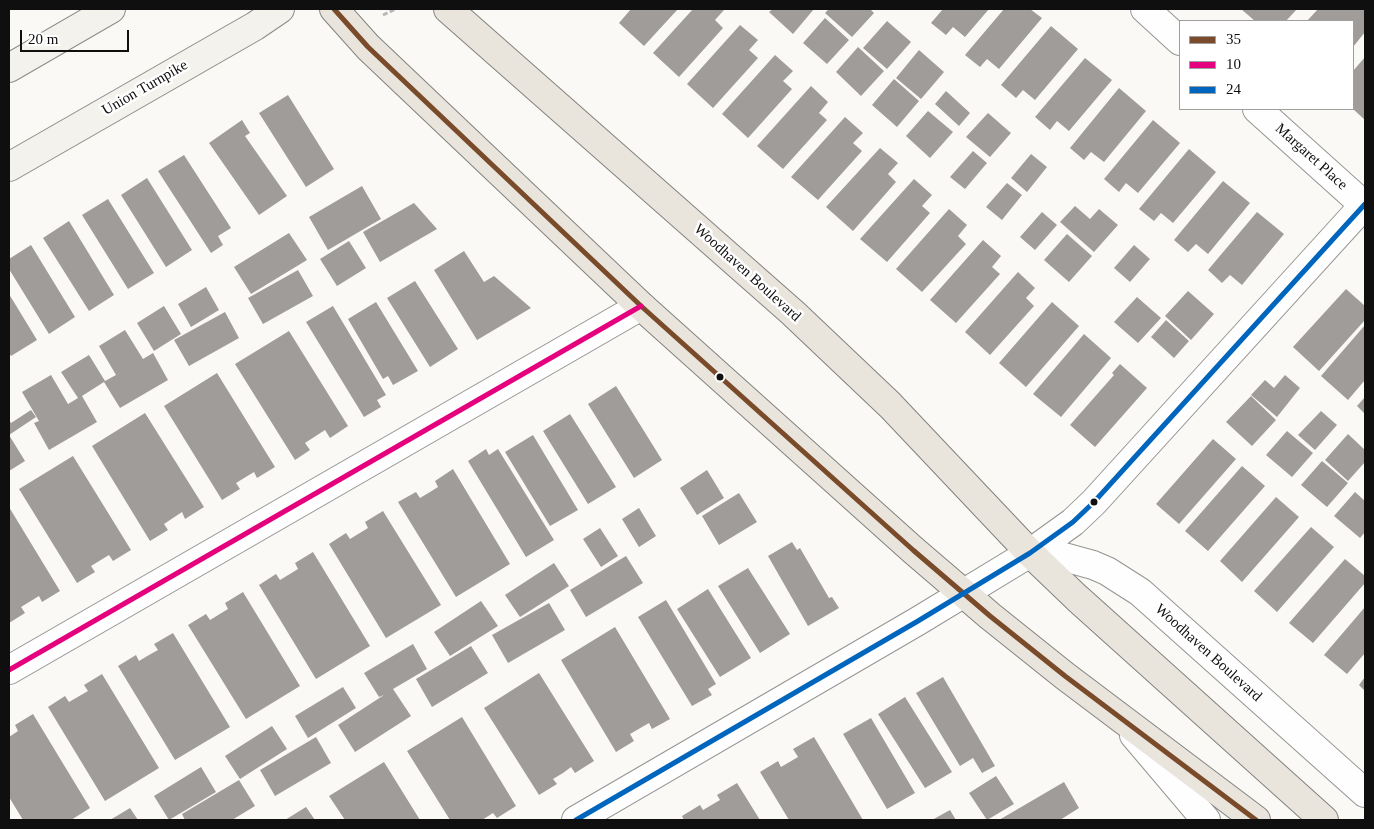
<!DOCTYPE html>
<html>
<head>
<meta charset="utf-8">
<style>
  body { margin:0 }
  #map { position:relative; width:1374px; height:829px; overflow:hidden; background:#fbf9f5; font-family:Georgia,serif }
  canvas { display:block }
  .frame { position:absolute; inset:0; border:10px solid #0f0f0f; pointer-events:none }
  .legend { position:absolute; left:1179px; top:20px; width:175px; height:90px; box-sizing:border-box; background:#fff; border:1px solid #9f9f9f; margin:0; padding:6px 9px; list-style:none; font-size:15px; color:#0f0f0f }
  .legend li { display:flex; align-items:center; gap:10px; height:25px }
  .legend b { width:25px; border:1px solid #9f9f9f }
  .scale { position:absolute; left:20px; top:30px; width:109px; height:22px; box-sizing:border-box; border:2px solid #0f0f0f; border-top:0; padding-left:6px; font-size:15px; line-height:18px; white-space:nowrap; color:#0f0f0f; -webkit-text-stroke:4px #fff; paint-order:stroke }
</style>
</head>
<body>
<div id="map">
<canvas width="1374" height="829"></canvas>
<div class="frame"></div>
<ul class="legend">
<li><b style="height:6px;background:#7a4b2a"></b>35</li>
<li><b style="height:6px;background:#e5007d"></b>10</li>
<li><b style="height:6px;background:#0065bd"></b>24</li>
</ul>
<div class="scale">20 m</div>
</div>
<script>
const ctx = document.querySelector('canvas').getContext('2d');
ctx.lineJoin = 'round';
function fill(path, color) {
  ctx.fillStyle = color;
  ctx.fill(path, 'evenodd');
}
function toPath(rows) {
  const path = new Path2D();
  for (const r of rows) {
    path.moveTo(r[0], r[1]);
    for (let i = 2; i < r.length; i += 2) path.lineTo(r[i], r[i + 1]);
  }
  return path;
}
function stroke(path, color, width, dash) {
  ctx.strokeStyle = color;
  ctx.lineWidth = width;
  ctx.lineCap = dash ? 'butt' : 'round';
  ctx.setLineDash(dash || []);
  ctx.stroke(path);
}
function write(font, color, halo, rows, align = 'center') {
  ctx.font = font + ' Georgia,serif';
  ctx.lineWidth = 5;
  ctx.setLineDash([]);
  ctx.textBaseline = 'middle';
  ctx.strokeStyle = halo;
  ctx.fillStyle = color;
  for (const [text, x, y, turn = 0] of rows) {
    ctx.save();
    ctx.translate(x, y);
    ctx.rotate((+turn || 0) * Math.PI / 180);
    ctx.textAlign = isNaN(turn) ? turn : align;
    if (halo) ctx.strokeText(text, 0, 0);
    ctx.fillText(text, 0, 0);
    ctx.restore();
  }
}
const building = toPath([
  [631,9,678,9,644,46,619,23],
  [693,9,723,9,724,10,715,20,723,28,679,77,653,53],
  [773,9,814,9,793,34,769,12],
  [829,9,870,9,874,13,852,37,825,13],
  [943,9,989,9,965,37,953,27,946,35,931,23],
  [1004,9,1030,9,1042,18,999,69,987,59,980,67,965,55],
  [1241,9,1297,9,1286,21,1255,21],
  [1318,9,1365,9,1365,32,1353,47,1353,21,1307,21],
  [825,18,849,40,827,64,803,43],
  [887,21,911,42,887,69,863,48],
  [740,25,758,40,749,50,758,58,713,108,687,84],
  [1051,26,1078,49,1035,100,1023,90,1016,98,1001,85],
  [858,47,884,71,861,96,836,72],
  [919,50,944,72,921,99,896,78],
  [775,55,793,71,783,81,792,89,748,138,722,114],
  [1365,57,1365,120,1353,109,1353,71],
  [1085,58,1112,80,1069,131,1057,121,1050,130,1035,117],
  [894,79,919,101,897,127,872,105],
  [811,86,828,102,819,113,827,120,783,169,757,146],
  [1119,88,1146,111,1104,162,1091,152,1084,160,1070,148],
  [946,91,970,113,959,126,935,104],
  [288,95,334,169,306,187,259,113],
  [928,111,953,132,930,158,906,136],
  [988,113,1011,133,990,157,966,137],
  [845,117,863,133,853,143,862,151,818,200,791,177],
  [242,120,250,133,245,136,287,196,259,215,209,143],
  [1153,120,1180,143,1138,193,1126,183,1119,192,1104,179],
  [880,148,898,163,888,174,896,182,853,231,826,207],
  [1189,149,1216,172,1173,223,1161,213,1154,221,1139,209],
  [973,151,987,163,965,189,950,177],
  [1031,154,1047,167,1027,192,1011,178],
  [184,155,231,228,218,236,223,245,211,253,158,171],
  [147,178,192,250,166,267,121,195],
  [914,179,932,195,922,206,930,213,887,262,860,239],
  [1223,181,1250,203,1208,254,1196,244,1188,252,1174,240],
  [1007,183,1022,195,1002,220,986,207],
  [362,186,381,219,328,250,309,217],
  [108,199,154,273,128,289,82,215],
  [414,203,437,229,380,262,363,232],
  [1075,206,1090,219,1099,209,1118,225,1094,252,1060,222],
  [949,209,967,225,958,236,966,244,922,292,896,269],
  [1042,212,1057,225,1035,250,1020,237],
  [1257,212,1284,234,1242,285,1230,275,1222,283,1208,270],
  [69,221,114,295,89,311,43,238],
  [289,233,307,260,251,294,234,267],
  [1067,234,1092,256,1069,282,1044,260],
  [983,240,1001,256,992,267,1000,274,956,323,930,300],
  [349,241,366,268,337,286,320,259],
  [31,245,75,317,49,334,9,269,9,259],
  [1134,245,1150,259,1130,282,1114,268],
  [464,251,484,282,494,276,531,308,477,340,434,270],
  [298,270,313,296,263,324,248,298],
  [1018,272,1035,288,1026,298,1034,306,990,355,965,332],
  [415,281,458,349,430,367,387,298],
  [206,287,219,310,191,327,178,304],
  [1346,289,1365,306,1365,320,1319,371,1293,347],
  [1188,291,1214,314,1191,340,1165,316],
  [9,294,37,340,11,356,9,353],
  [1137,297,1161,318,1138,343,1114,322],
  [376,302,418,371,393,385,388,376,383,379,348,319],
  [1052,302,1079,326,1026,387,999,363],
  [164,306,181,334,154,351,137,323],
  [333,306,386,395,377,400,381,407,364,417,306,322],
  [225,312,239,338,189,366,174,340],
  [1166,320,1189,341,1174,358,1151,337],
  [1365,325,1365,380,1348,400,1321,376],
  [125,330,143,359,153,353,168,380,120,408,104,382,82,396,97,422,49,450,34,423,39,421,22,392,51,375,68,404,78,398,61,372,89,355,105,381,116,375,99,346],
  [289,331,348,426,330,438,325,430,305,443,310,450,295,460,235,364],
  [1084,334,1111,358,1061,417,1033,394],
  [1120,364,1147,388,1095,447,1070,425,1114,375,1112,373],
  [217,373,275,467,257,478,254,472,236,483,240,489,222,500,164,406],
  [1285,375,1300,388,1277,417,1251,395,1265,380,1274,388],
  [616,386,662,460,634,478,588,404],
  [1251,396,1276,420,1252,446,1226,422],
  [1365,397,1365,414,1357,406],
  [31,410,36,417,9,435,25,461,9,471,9,420,11,423],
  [1321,411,1337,425,1315,450,1298,435],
  [145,413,204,507,185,519,182,512,164,524,168,530,150,541,92,446],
  [570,414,616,487,588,504,543,431],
  [1287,431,1313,453,1292,477,1266,455],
  [1348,434,1365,450,1365,462,1348,481,1325,460],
  [533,435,578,510,550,526,505,452],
  [1213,439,1236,459,1179,524,1156,504],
  [486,449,489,455,498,449,554,540,526,557,468,461],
  [73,456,131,550,113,561,109,555,91,566,95,572,77,583,19,489],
  [1322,461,1348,483,1327,507,1301,485],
  [1242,466,1265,486,1208,551,1185,531],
  [453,469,510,564,456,597,398,502,416,492,420,498,430,492,438,487,435,481],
  [707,470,724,498,697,515,680,488],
  [1355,492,1365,501,1365,532,1360,538,1334,516],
  [739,493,757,522,719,545,702,516],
  [1276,497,1299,517,1242,582,1220,561],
  [9,507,60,591,42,602,39,596,21,607,25,613,9,623],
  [639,508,656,536,639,547,622,519],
  [383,511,441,605,386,638,329,544,346,533,350,539,368,528,365,522],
  [1311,527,1334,547,1277,612,1254,591],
  [600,528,618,556,601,567,583,539],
  [792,542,797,550,800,548,829,598,832,597,839,608,808,626,768,556],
  [313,552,370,646,316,679,259,585,276,574,280,580,298,569,295,563],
  [626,556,643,583,586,617,570,590],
  [1345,559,1365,576,1365,583,1313,643,1289,623],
  [554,563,569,586,520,617,505,595],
  [748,568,790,634,760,653,718,586],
  [708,589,751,658,720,677,677,609],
  [243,592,300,686,246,719,188,625,206,614,210,620,228,609,225,603],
  [666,600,716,684,708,689,712,695,692,706,638,617],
  [481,601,498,626,450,656,434,632],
  [549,603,565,630,508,663,492,635],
  [1365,607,1365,653,1347,674,1324,655],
  [615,627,670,719,652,729,649,723,630,734,634,741,616,752,561,660],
  [173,633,230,727,175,760,118,666,136,655,139,661,149,655,158,650,154,644],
  [413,644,427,669,393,689,411,716,355,752,338,725,384,695,379,697,364,673],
  [471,646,488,673,432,707,416,679],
  [539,673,594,761,575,773,571,767,563,773,553,779,557,784,539,795,484,708],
  [102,674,159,768,105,801,48,707,65,696,69,702,88,691,84,685],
  [943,677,995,766,982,773,973,758,960,766,916,693],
  [1365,677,1365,691,1359,685],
  [343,687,356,708,308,738,295,716],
  [905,697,952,772,925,788,878,714],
  [33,714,90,808,71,820,23,820,9,797,9,737,18,731,15,725],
  [462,717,516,806,497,818,493,813,482,820,450,820,407,751],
  [871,718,915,793,887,809,843,734],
  [272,726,287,749,240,779,225,756],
  [316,737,331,763,275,796,260,770],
  [814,737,863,820,789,820,760,772,778,761,781,767,798,757,793,749],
  [384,762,420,820,345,820,329,796],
  [201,767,216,792,169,820,154,796],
  [996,776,1014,804,987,820,969,793],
  [239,780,255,806,232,820,185,820,182,814],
  [1064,782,1079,808,1060,820,999,820],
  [737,783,760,820,684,820,682,816,700,805,703,810,720,800,717,795],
  [306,807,315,820,285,820],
  [130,808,138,820,110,820],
  [950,810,956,820,932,820]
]);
const path = toPath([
  [383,15,396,9]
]);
const minor = toPath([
  [1145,9,1180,41],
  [1257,109,1365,206],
  [1030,553,1064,557,1093,565,1107,571,1140,592,1365,793],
  [9,670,641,306],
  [1134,735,1206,820],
  [576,820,918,621,1030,553,1073,522,1094,502,1365,204]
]);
const secondary = toPath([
  [9,68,111,9],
  [9,167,255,26,280,9]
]);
const primary = toPath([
  [334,9,368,47,641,306,913,550,990,616,1065,676,1256,820],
  [448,9,793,313,890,405,1030,553,1077,598,1324,820]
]);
const bus1 = toPath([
  [334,9,368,47,641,306,913,550,990,616,1065,676,1256,820]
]);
const bus2 = toPath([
  [9,670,641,306]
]);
const bus3 = toPath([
  [576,820,918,621,1030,553,1073,522,1094,502,1365,204]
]);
const markers = [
  [720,377,4.5,"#0f0f0f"],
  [1094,502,4.5,"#0f0f0f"]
];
const streetNames = [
  ["Union Turnpike",145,88,-30],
  ["Margaret Place",1311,157,42],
  ["Woodhaven Boulevard",747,273,42],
  ["Woodhaven Boulevard",1208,653,42]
];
fill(building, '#9f9c9a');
stroke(minor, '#959493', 30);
stroke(secondary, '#8c8b89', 30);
stroke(primary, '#838280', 30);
stroke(path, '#b9b8b8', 3, [5, 2.5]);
stroke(minor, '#fefefe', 28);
stroke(secondary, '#f4f2ec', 28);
stroke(primary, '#eae5dc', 28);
stroke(bus1, '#7a4b2a', 5);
stroke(bus2, '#e5007d', 5);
stroke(bus3, '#0065bd', 5);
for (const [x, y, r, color] of markers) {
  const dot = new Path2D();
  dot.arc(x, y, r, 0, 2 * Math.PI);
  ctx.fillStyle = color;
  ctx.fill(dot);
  stroke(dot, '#fff', 2);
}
write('15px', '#0f0f0f', '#fff', streetNames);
</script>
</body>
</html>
